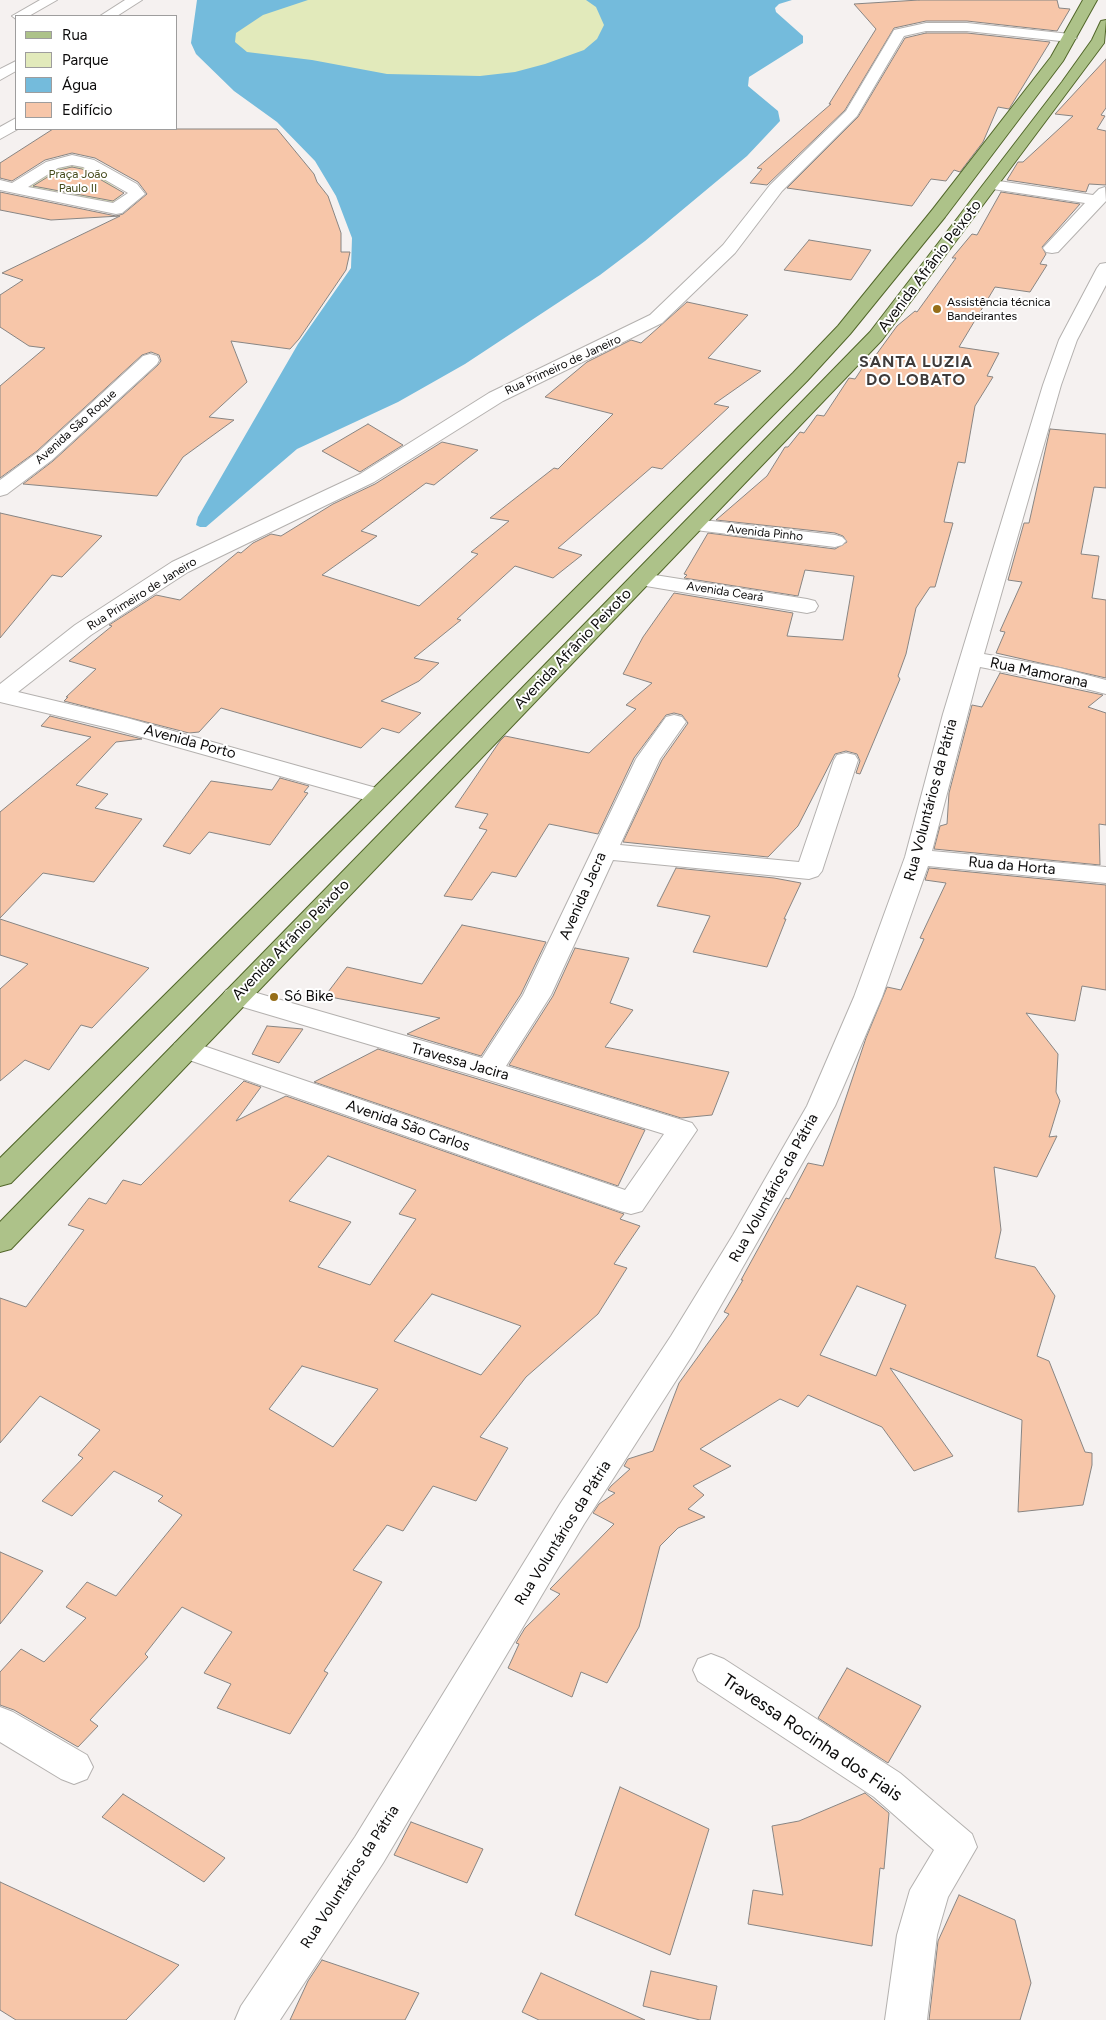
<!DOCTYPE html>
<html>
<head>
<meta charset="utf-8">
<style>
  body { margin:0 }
  #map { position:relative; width:1106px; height:2020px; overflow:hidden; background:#f5f1f0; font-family:Figtree,sans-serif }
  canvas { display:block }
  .legend { position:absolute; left:15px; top:15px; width:162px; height:115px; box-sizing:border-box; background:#fff; border:1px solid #9e9d9d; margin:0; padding:6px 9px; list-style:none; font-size:15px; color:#0c0b0b }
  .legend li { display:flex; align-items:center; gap:10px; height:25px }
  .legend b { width:25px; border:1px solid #9e9d9d }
</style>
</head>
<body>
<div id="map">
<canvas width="1106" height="2020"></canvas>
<ul class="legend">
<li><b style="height:6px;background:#adc289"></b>Rua</li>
<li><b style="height:14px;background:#e2eabb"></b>Parque</li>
<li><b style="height:14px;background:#74bbdc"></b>Água</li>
<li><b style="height:14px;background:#f7c6a9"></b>Edifício</li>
</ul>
</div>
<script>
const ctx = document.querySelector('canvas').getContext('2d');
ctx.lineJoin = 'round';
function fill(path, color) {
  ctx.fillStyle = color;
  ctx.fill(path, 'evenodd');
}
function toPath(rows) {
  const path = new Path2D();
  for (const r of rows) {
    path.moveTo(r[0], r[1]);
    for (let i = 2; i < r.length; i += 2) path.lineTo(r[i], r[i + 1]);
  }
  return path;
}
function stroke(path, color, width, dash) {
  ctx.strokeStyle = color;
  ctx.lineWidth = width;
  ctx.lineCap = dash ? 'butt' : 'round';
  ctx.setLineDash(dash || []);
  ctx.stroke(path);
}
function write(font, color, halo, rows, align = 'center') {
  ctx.font = font + ' Figtree,sans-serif';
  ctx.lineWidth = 4;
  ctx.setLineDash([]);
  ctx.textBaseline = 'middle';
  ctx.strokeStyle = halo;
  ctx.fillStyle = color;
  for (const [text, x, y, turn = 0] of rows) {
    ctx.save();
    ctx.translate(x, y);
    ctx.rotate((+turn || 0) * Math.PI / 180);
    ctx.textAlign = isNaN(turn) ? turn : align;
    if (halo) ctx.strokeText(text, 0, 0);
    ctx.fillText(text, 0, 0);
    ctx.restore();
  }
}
const green = toPath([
  [204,0,627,0,586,82,242,90],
  [71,164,87,167,122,192,121,196,113,202,104,203,28,187,58,168]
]);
const water = toPath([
  [197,0,308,0,263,15,236,33,235,42,247,52,312,60,387,74,480,76,515,72,545,64,584,50,597,39,604,25,596,7,586,0,792,0,779,4,775,8,776,12,803,36,803,43,749,77,748,86,778,111,780,121,747,156,645,241,600,275,465,364,398,402,297,449,206,527,200,527,196,525,198,517,298,344,351,268,352,238,336,196,315,161,277,122,234,91,196,54,191,43]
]);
const building = toPath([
  [919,0,1057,0,1059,8,1070,9,1057,31,967,21,926,21,894,28,845,110,767,185,750,183,762,169,757,168,831,104,829,104,876,29,854,4,919,0],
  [926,33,967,33,1050,42,1009,109,998,107,983,142,960,172,954,170,946,181,931,179,912,206,787,188,858,117,905,38,926,33],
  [1106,59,1106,108,1101,115,1105,116,1097,129,1106,131,1106,185,1089,184,1086,192,1007,180,1018,162,1023,162,1073,116,1055,114,1106,59],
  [53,129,277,129,314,174,317,182,328,196,341,233,341,252,350,252,346,270,299,339,290,349,231,341,247,382,209,417,234,420,183,457,157,496,23,484,53,461,158,365,161,361,159,355,151,352,142,355,37,451,0,478,0,386,45,348,29,346,0,327,0,295,23,280,2,273,120,216,51,220,0,210,0,192,116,216,123,214,147,194,138,182,95,158,72,153,45,160,12,181,0,178,0,163,53,129],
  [72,167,82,169,124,193,113,201,33,186,59,170,72,167],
  [1001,192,1080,204,1042,247,1046,254,1040,264,1047,265,1030,292,995,287,959,347,999,353,987,376,993,377,975,406,965,463,958,462,944,522,953,523,935,587,930,587,916,608,906,654,898,676,900,679,860,774,856,773,860,761,857,754,846,751,835,754,798,826,768,857,623,842,662,760,688,723,682,715,674,713,666,715,634,758,598,834,549,824,516,877,492,872,472,900,444,896,487,830,479,828,488,814,455,807,500,741,505,736,589,753,636,709,626,705,652,683,623,674,643,637,674,593,793,613,787,636,843,640,854,576,805,570,798,596,684,578,687,575,684,574,708,533,835,549,847,542,843,536,835,533,716,520,767,476,785,447,788,447,800,432,804,433,817,415,824,416,849,378,855,379,869,358,873,359,897,326,915,311,917,312,956,258,952,258,972,234,977,235,1001,192],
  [809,240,871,250,851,280,784,270,809,240],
  [687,302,748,315,708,358,761,371,714,404,729,407,662,469,652,467,558,548,582,555,553,578,515,566,457,619,461,620,414,658,439,663,419,681,381,701,421,713,399,733,382,728,361,748,221,708,199,732,189,733,64,701,68,697,66,697,96,669,69,661,112,626,109,625,156,595,180,600,238,552,241,553,253,543,271,534,281,536,333,504,375,484,442,442,478,450,434,485,426,483,361,531,377,536,322,575,419,606,478,554,471,552,509,521,490,518,554,468,558,469,613,414,545,397,587,362,631,340,641,343,687,302],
  [368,424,403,445,360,472,322,451,368,424],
  [1050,429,1106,434,1106,488,1094,487,1081,554,1099,556,1092,598,1106,600,1106,678,996,653,1005,632,1000,631,1022,582,1008,580,1024,523,1029,523,1050,429],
  [0,513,102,536,62,577,52,575,0,638,0,513],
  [1000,673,1103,695,1088,707,1106,713,1106,825,1099,824,1100,865,934,849,940,826,947,824,949,793,972,705,982,707,1000,673],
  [50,716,142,739,116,742,76,785,108,794,95,808,142,819,94,882,43,873,0,918,0,812,91,737,41,726,50,716],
  [280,778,309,786,304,792,308,793,270,845,209,832,190,854,163,846,211,781,272,790,280,778],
  [676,868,774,878,801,883,784,919,786,919,767,967,693,952,710,916,657,906,676,868],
  [929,868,1106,885,1106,990,1082,986,1075,1021,1026,1013,1058,1054,1056,1092,1060,1101,1049,1137,1057,1136,1037,1177,994,1167,1001,1230,995,1258,1035,1267,1055,1296,1037,1356,1049,1361,1085,1452,1092,1453,1092,1465,1083,1505,1018,1512,1022,1420,890,1368,953,1456,914,1471,882,1427,808,1395,798,1407,780,1399,700,1449,731,1466,693,1486,704,1495,688,1509,705,1517,678,1528,660,1546,639,1627,607,1683,581,1672,572,1697,508,1668,519,1644,516,1643,525,1628,560,1594,550,1589,614,1524,593,1513,599,1504,615,1493,608,1490,611,1486,630,1469,624,1466,628,1459,653,1451,679,1383,729,1314,724,1312,743,1280,741,1280,786,1198,789,1199,808,1163,823,1166,866,1038,887,987,901,990,924,939,920,938,946,883,925,880,929,868],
  [857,1286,906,1305,876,1376,820,1355,857,1286],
  [0,919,149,968,92,1028,81,1025,49,1070,25,1060,0,1081,0,989,28,964,0,955,0,919],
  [462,925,546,942,521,994,481,1056,407,1034,440,1018,325,996,347,967,422,984,462,925],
  [575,948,629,958,610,1003,633,1010,605,1047,729,1072,712,1115,681,1118,509,1065,553,996,575,948],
  [267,1026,303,1029,279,1063,252,1054,267,1026],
  [378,1049,478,1079,645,1130,618,1186,314,1082,378,1049],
  [244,1081,261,1087,236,1121,286,1096,624,1214,620,1219,640,1226,614,1264,627,1268,598,1314,526,1377,480,1437,508,1448,476,1501,433,1486,403,1531,387,1525,353,1570,382,1582,324,1671,328,1673,290,1734,217,1708,231,1684,204,1673,232,1632,182,1607,145,1654,148,1657,90,1720,98,1726,78,1747,14,1710,0,1705,0,1672,21,1649,44,1662,86,1618,66,1607,87,1582,116,1596,182,1515,158,1501,163,1496,114,1471,72,1516,42,1501,83,1458,78,1455,100,1430,40,1396,0,1443,0,1298,26,1307,84,1230,68,1225,89,1198,106,1204,123,1180,141,1185,244,1081],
  [328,1156,416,1190,399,1214,416,1219,370,1285,318,1267,351,1222,289,1201,328,1156],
  [432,1294,521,1326,481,1375,394,1341,432,1294],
  [302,1366,378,1389,333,1447,269,1409,302,1366],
  [0,1552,43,1571,0,1624,0,1552],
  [847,1668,921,1706,888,1763,818,1718,847,1668],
  [620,1787,709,1829,670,1955,575,1915,620,1787],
  [865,1793,889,1813,884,1869,880,1868,872,1946,748,1924,753,1890,783,1895,772,1826,799,1821,865,1793],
  [123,1794,225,1858,204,1882,102,1817,123,1794],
  [411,1822,483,1849,467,1883,394,1855,411,1822],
  [0,1882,179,1965,126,2020,16,2020,0,2010,0,1882],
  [959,1895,1015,1920,1031,1983,1020,2020,929,2020,938,1941,959,1895],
  [322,1960,419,1993,405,2020,290,2020,308,1981,322,1960],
  [651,1971,717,1986,710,2020,700,2020,643,2006,651,1971],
  [541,1973,645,2020,539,2020,522,2012,541,1973]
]);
const minor = toPath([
  [40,0,57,0,29,16,16,16,16,19,12,16,40,0],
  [125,0,142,0,117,16,100,16,125,0],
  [926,23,967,23,1070,34,1077,38,1070,42,967,31,926,31,904,36,857,116,782,191,735,253,662,323,503,401,374,482,188,572,91,635,18,692,127,718,387,791,390,796,387,801,378,803,369,801,113,729,0,702,0,684,75,625,172,562,360,474,489,393,650,315,723,245,770,185,846,111,894,30,926,23],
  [16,61,16,71,0,80,0,69,16,61],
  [16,118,18,129,0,139,0,127,16,118],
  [72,155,94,160,137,184,145,194,122,213,116,214,0,190,0,180,12,183,46,162,72,155],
  [72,165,83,167,128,193,113,203,28,187,58,168,72,165],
  [992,180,1093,195,1099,189,1105,187,1106,201,1058,252,1052,253,1046,252,1043,248,1085,203,986,188,984,185,986,182,992,180],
  [1106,263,1106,285,1077,340,1061,385,984,654,1060,668,1106,680,1106,694,1059,682,980,667,932,851,1106,867,1106,883,928,866,882,997,835,1106,693,1354,584,1524,383,1863,280,2020,235,2020,241,2006,355,1837,560,1504,671,1336,733,1235,807,1106,854,997,905,857,943,714,1043,385,1059,340,1097,268,1100,264,1106,263],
  [150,354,157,356,159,360,157,364,52,460,7,494,0,496,0,480,38,452,143,356,150,354],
  [694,519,835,535,842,537,846,541,842,545,835,547,687,529,684,525,687,521,694,519],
  [642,573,807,599,815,601,818,606,815,611,807,613,634,584,631,579,634,574,642,573],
  [674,715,682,717,686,722,660,759,620,845,799,862,834,760,837,755,846,753,855,755,858,760,822,871,818,876,809,879,613,860,551,995,506,1066,692,1123,697,1130,642,1211,631,1214,620,1211,175,1055,171,1049,175,1043,185,1040,195,1043,625,1190,664,1134,479,1077,226,1002,222,996,226,990,236,987,482,1058,523,995,636,759,666,717,674,715],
  [711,1654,724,1659,900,1773,972,1834,977,1847,948,1897,937,1935,927,2020,885,2020,897,1935,910,1890,934,1850,874,1797,698,1681,693,1670,698,1659,711,1654],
  [0,1707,13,1712,87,1755,93,1767,87,1779,74,1784,61,1779,0,1742,0,1707]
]);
const primary = toPath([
  [1083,0,1097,0,1063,61,945,217,850,334,807,381,11,1183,0,1186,0,1158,793,373,838,326,933,209,1051,57,1083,0],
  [1106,20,1104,43,882,340,11,1249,0,1252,0,1222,870,332,1062,82,1092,40,1101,21,1106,20]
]);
const markers = [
  [937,309,5,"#966e19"],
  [274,997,5,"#966e19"]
];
const farParknames = [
  ["Praça João",78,174],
  ["Paulo II",78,188]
];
const farPoinames = [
  ["Assistência técnica",947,302],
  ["Bandeirantes",947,316]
];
const farStreetnames = [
  ["Rua Primeiro de Janeiro",563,365,-25],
  ["Avenida São Roque",76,427,-42],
  ["Avenida Pinho",765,533,6],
  ["Avenida Ceará",725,592,9],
  ["Rua Primeiro de Janeiro",142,594,-32]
];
const streetNames = [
  ["Avenida Afrânio Peixoto",930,266,-53],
  ["Avenida Afrânio Peixoto",573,649,-46],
  ["Rua Mamorana",1039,673,12],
  ["Avenida Porto",190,742,15],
  ["Rua Voluntários da Pátria",931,800,-75],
  ["Rua da Horta",1012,866,5],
  ["Avenida Jacra",583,896,-66],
  ["Avenida Afrânio Peixoto",291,940,-46],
  ["Travessa Jacira",460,1062,16],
  ["Avenida São Carlos",408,1126,19],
  ["Rua Voluntários da Pátria",774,1188,-61],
  ["Rua Voluntários da Pátria",563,1533,-58],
  ["Rua Voluntários da Pátria",350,1877,-57]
];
const poiNames = [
  ["Só Bike",284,997]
];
const farDistrictnames = [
  ["SANTA LUZIA",916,362],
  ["DO LOBATO",916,380]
];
const nearStreetnames = [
  ["Travessa Rocinha dos Fiais",812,1738,34]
];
fill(green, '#e2eabb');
fill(water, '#74bbdc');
fill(building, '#f7c6a9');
stroke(building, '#888583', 1);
stroke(minor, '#b4b1af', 2);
stroke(primary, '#52672a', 2);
fill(minor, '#fff');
fill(primary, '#adc289');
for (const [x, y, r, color] of markers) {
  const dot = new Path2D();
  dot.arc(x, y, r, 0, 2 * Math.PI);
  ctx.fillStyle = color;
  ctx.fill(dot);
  stroke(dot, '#fff', 2);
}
write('12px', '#454b1c', '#fff', farParknames);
write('12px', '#0c0b0b', '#fff', farPoinames, 'left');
write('12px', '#0c0b0b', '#fff', farStreetnames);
write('15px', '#0c0b0b', '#fff', streetNames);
write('15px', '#0c0b0b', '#fff', poiNames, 'left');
ctx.letterSpacing = '1px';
write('bold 16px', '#3f3c3b', '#fff', farDistrictnames);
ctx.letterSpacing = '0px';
write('18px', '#0c0b0b', '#fff', nearStreetnames);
</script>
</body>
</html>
